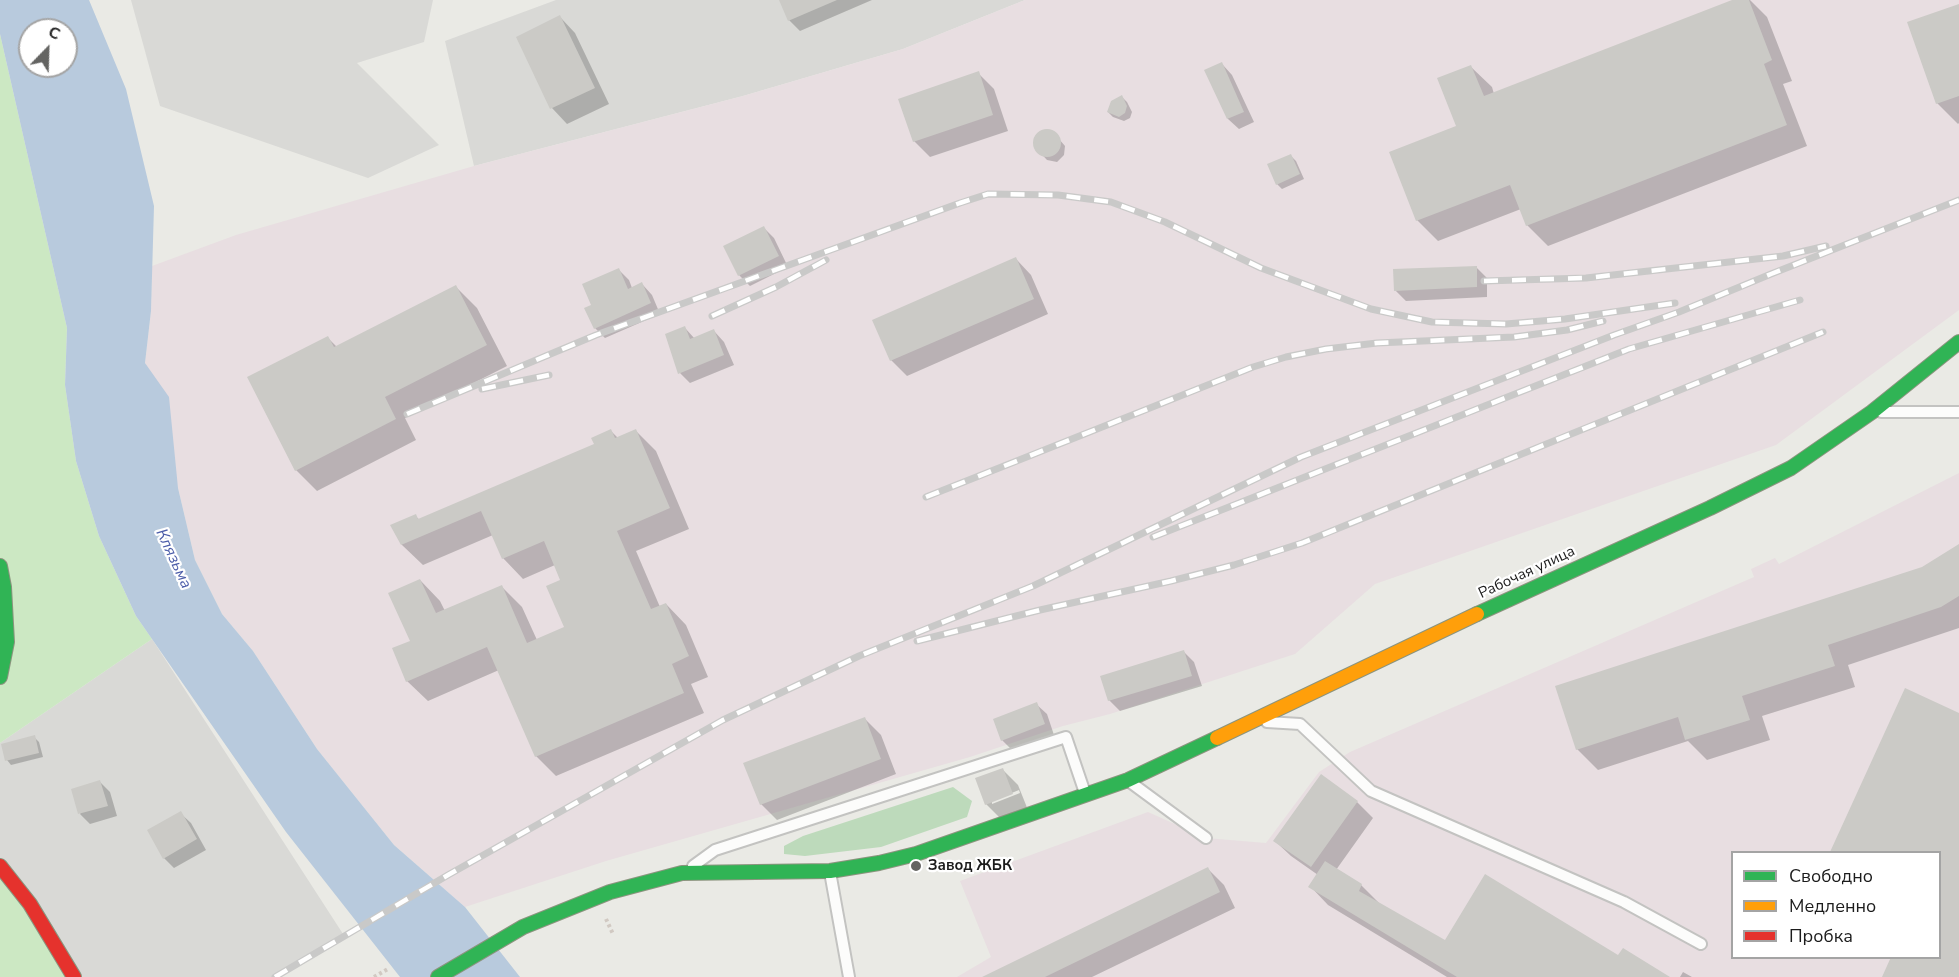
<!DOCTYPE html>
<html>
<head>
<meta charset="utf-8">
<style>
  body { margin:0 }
  #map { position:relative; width:1959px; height:977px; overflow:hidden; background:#eaeae5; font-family:"Nunito Sans",sans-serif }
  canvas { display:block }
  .legend { position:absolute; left:1731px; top:851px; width:210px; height:108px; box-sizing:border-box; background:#fff; border:2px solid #a4a4a4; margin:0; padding:8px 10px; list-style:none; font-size:18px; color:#1c1c1c }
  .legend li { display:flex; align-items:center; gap:12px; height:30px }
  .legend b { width:30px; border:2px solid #a4a4a4 }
  .north { position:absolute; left:18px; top:18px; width:60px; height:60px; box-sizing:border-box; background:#fff; border:2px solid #a4a4a4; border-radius:50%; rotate:23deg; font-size:16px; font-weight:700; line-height:24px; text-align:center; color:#1c1c1c }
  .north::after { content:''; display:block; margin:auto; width:21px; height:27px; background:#646462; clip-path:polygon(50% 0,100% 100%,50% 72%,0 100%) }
</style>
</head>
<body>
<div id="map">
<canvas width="1959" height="977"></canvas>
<ul class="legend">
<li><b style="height:8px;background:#30b455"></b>Свободно</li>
<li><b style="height:8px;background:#ff9f0a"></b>Медленно</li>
<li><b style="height:8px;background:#e5322d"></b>Пробка</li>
</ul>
<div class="north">С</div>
</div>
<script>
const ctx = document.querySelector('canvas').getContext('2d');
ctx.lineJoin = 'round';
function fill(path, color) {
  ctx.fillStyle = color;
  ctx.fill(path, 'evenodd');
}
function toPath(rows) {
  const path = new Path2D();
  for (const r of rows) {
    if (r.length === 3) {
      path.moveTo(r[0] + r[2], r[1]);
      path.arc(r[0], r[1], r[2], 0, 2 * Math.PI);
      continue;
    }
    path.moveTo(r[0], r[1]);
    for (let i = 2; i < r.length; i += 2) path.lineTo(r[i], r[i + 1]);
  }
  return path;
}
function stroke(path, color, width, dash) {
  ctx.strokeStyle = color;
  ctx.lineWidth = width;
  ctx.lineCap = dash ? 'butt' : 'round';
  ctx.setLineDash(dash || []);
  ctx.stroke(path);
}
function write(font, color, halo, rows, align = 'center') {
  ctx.font = font + ' "Nunito Sans",sans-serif';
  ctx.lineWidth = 4.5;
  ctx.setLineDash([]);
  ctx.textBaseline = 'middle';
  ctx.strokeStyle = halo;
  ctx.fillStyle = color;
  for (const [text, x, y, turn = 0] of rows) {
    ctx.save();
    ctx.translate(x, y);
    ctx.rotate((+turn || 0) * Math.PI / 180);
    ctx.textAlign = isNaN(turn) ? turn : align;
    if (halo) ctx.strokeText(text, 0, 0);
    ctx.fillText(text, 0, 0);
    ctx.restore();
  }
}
const residential = toPath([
  [131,0,433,0,424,42,357,63,439,145,368,178,160,106],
  [556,0,1025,0,903,49,743,96,474,166,445,41],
  [152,639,345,937,275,977,74,977,0,866,0,743]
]);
const industrial = toPath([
  [1025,0,1959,0,1959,310,1776,445,1375,584,1295,654,1110,714,1063,726,970,757,606,861,465,907,394,845,317,749,253,651,222,614,195,560,178,488,145,363,151,311,152,266,236,235,474,166,743,96,903,49],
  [1959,473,1959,977,957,977,991,957,960,881,1148,812,1206,838,1266,843,1319,772,1350,752,1754,577,1751,569,1775,558,1779,564],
  [1732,852,1940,852,1940,958,1732,958]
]);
const grass = toPath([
  [0,34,67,328,65,385,76,461,99,536,136,616,152,639,0,743],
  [0,866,74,977,0,977]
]);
const forest = toPath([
  [953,787,972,801,967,817,881,847,805,856,784,854,784,846,803,836]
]);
const water = toPath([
  [0,0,89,0,126,89,154,206,151,311,145,363,169,397,178,488,195,560,222,614,253,651,317,749,394,845,465,907,520,977,400,977,286,832,136,616,99,536,76,461,65,385,67,328,0,34],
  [30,30,66,30,66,66,30,66]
]);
const shadow = toPath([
  [780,0,872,0,800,31,789,20],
  [1736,0,1750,0,1767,17,1792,81,1783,84,1807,146,1548,246,1527,225,1521,209,1438,241,1417,220,1458,127,1471,67,1492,87,1494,94],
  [1959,6,1959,123,1958,124,1937,103],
  [560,17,575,33,609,104,567,124,552,108],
  [1222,64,1232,75,1254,122,1239,129,1228,119],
  [978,73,994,89,1008,131,930,157,914,141],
  [1122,97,1127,102,1132,112,1130,118,1124,121,1113,117,1108,112],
  [1044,131,1053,132,1065,146,1064,155,1057,162,1047,160,1035,147,1036,137],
  [1291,156,1296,161,1304,179,1282,189,1277,184],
  [764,228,774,238,788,267,750,286,739,275],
  [1016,259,1031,275,1048,314,907,376,891,360],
  [1476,267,1487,278,1487,297,1406,301,1395,290],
  [619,270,629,280,632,288,642,284,652,295,660,314,605,338,595,328,593,306],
  [456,287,477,308,507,366,405,418,416,440,317,491,296,470,328,338,337,347],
  [685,328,695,339,714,331,724,342,734,365,690,383,680,373],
  [611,431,618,438,636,431,656,451,689,529,636,551,660,607,666,604,686,625,708,677,691,684,704,713,556,776,536,756,499,670,428,701,407,681,420,580,440,601,445,611,502,587,522,607,537,640,566,628,562,581,555,565,523,579,503,558,493,535,423,565,402,545,392,526,415,516,420,520,596,445],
  [1959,546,1959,628,1848,665,1855,687,1762,716,1770,740,1707,760,1688,741,1598,770,1577,749,1923,569],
  [1184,652,1194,662,1202,686,1120,711,1109,700],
  [1906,690,1959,715,1959,977,1884,977,1940,958,1940,852,1831,852],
  [1036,704,1047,714,1054,735,1013,751,1002,740],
  [865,719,881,735,896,774,777,820,761,804],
  [34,737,39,742,43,757,11,765,7,760],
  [1002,769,1018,785,1028,810,1002,820,986,804],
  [1019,790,1020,793,992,804,992,801],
  [100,782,110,792,117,816,90,824,80,814],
  [1357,802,1373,818,1336,870,1361,885,1380,904,1445,942,1619,957,1668,977,1447,977,1328,905,1310,886,1318,875,1291,856,1275,841],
  [180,813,191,823,206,850,174,868,164,858],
  [1208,869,1224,885,1235,908,1092,977,985,977],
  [1683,972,1692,977,1680,977]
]);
const building = toPath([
  [779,0,837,0,788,21],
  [1732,0,1749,0,1772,60,1764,64,1787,125,1526,226,1510,185,1416,221,1389,152,1456,126,1437,78,1471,65,1484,96],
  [1959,4,1959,96,1936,104,1907,22],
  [560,15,595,88,550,109,516,37],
  [1222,62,1244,112,1227,119,1204,70],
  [979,71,993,115,913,142,898,99],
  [1122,95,1127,106,1125,113,1119,117,1107,112,1111,101],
  [1047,143,14],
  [1291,154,1300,174,1276,185,1267,164],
  [764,226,779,256,738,276,723,246],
  [1016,257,1034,299,890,361,872,320],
  [1477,266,1477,287,1394,291,1393,269],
  [619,268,628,289,642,282,651,303,594,329,584,308,591,305,582,284],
  [456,285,487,345,385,397,396,419,295,471,247,377,328,336,334,347],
  [685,326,690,339,714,329,724,355,678,374,665,334],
  [611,429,615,438,636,429,670,508,617,531,651,609,666,603,689,656,672,664,684,693,535,757,487,647,406,682,392,648,410,641,388,593,420,579,436,613,502,585,527,643,564,627,546,586,560,580,544,541,502,559,481,511,401,545,390,525,416,514,418,519,594,444,591,438],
  [1959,544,1959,596,1941,607,1828,645,1835,666,1742,696,1750,720,1685,740,1678,717,1576,750,1555,686,1922,567],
  [1184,650,1192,676,1108,701,1100,676],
  [1905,688,1959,713,1959,977,1882,977,1891,957,1940,957,1940,852,1830,852],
  [1037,702,1045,724,1001,741,993,719],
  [865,717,881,759,760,805,743,763],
  [35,735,39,753,5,761,1,744],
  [1003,768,1013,794,985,805,975,778],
  [1321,774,1358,801,1311,867,1273,841],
  [100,780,108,806,78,814,71,789],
  [181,811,197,839,163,859,147,830],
  [1325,861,1362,884,1359,891,1445,940,1485,874,1618,955,1623,948,1670,977,1457,977,1308,887],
  [1208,867,1220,892,1045,977,982,977]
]);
const path = toPath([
  [606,919,613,934],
  [374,977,388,969]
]);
const lane = toPath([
  [1881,412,1959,412],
  [1267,722,1300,724,1371,791,1624,902,1701,944],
  [1130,782,1206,838],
  [693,866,715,850,1066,737,1085,793],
  [830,872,849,977]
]);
const fast = toPath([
  [0,566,4,587,7,642,0,677],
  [1477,614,1710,508,1791,468,1872,412,1959,342],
  [438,977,523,927,610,892,682,873,830,871,879,863,916,854,1128,780,1217,738]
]);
const slow = toPath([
  [1217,738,1477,614]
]);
const jam = toPath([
  [0,866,30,904,74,977]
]);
const rail = toPath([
  [1484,281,1586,278,1783,256,1826,246],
  [712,316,776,287,826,260],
  [482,389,549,375],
  [407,414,596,335,960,203,988,194,1058,195,1111,202,1165,222,1261,268,1371,309,1432,322,1506,324,1565,319,1675,303],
  [926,497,1253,367,1286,357,1326,349,1377,343,1514,337,1567,330,1603,321],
  [1153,537,1629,349,1800,300],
  [917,641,1040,610,1171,581,1234,565,1302,543,1823,332],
  [275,977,448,875,723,720,859,656,1033,586,1301,457,1614,335,1679,312,1771,274,1959,200]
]);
const markers = [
  [916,866,6,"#646462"]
];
const streetNames = [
  ["Рабочая улица",1527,573,-25]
];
const poiNames = [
  ["Завод ЖБК",928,866]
];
const waterNames = [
  ["Клязьма",173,559,65]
];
fill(residential, '#d9d9d6');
fill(industrial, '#e8dee1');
fill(grass, '#cce8c3');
fill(forest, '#bddabb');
fill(water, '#b8cadd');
fill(shadow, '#0003');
fill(building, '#cbcac6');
stroke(lane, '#c3c3c1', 14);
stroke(fast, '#8b947e', 16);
stroke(slow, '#8b947e', 16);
stroke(jam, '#8b947e', 16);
stroke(path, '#d1c9c2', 4, [3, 3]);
stroke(lane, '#fcfcfb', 10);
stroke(fast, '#30b455', 14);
stroke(slow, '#ff9f0a', 14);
stroke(jam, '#e5322d', 14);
stroke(rail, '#c9c9c8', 7);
stroke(rail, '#fff', 4.5, [14]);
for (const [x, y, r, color] of markers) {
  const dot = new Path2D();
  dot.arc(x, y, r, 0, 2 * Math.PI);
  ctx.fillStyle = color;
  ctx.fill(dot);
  stroke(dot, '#fff', 2);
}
write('15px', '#1c1c1c', '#fff', streetNames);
write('bold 15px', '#1c1c1c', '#fff', poiNames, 'left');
write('italic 16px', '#4c5da9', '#fff', waterNames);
</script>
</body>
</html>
